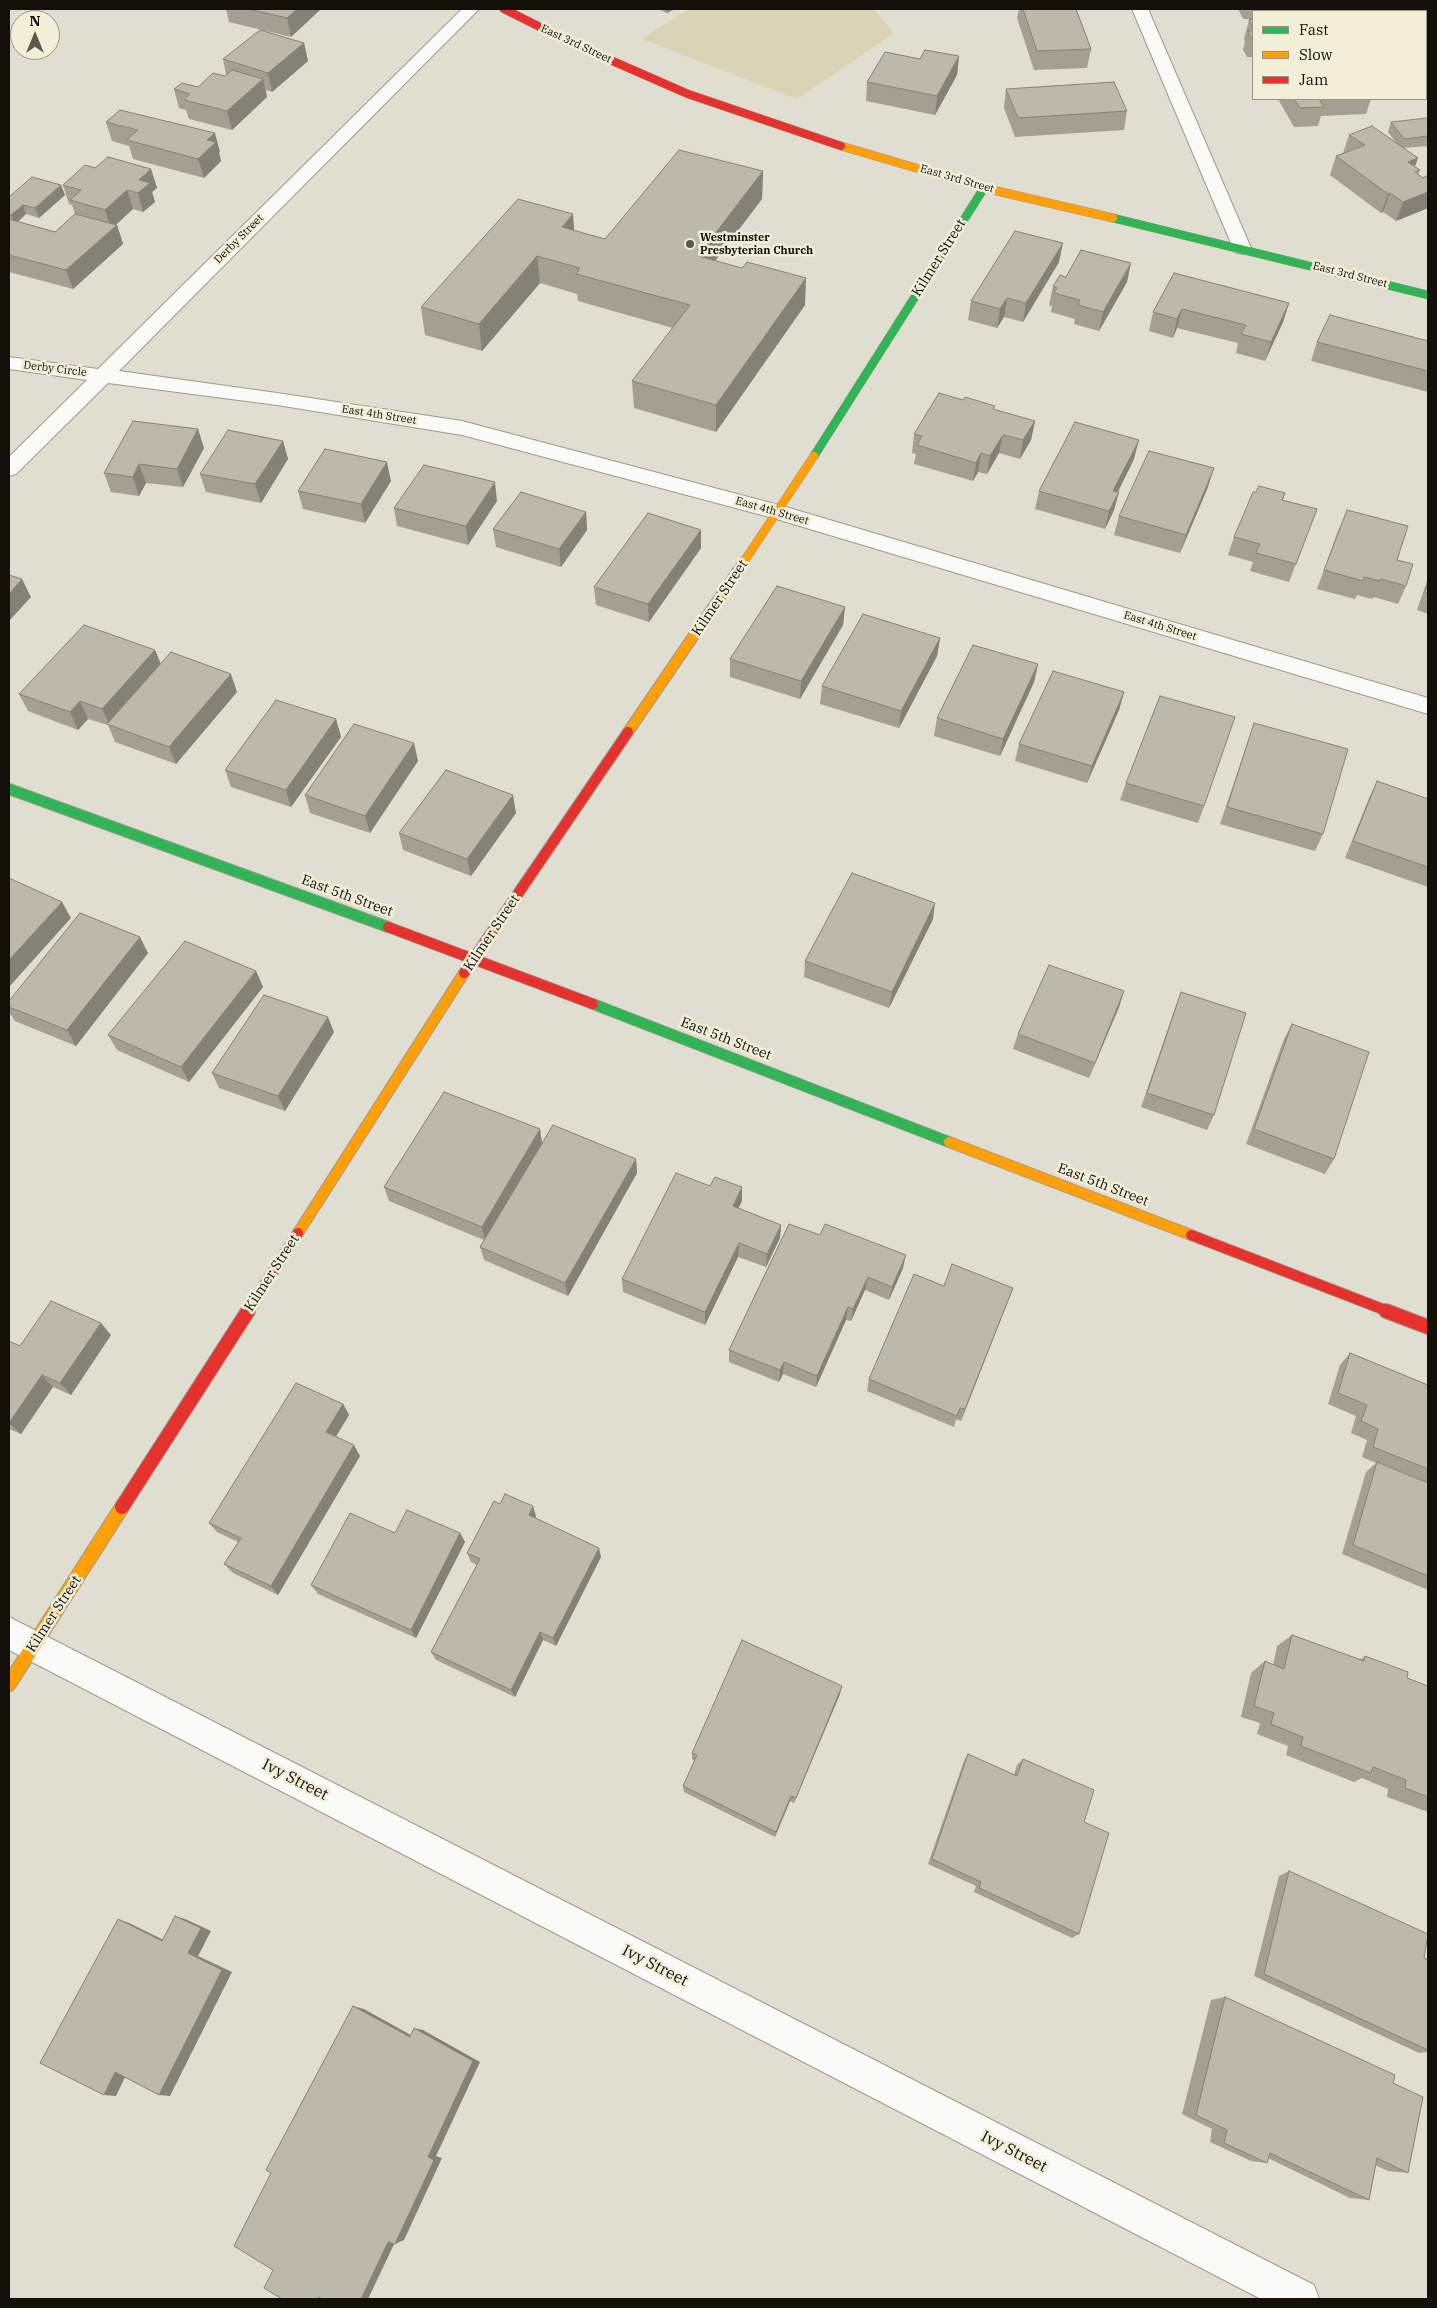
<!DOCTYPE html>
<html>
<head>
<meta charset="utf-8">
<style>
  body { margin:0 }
  #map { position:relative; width:1437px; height:2308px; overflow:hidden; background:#e0ddd1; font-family:"IBM Plex Serif",serif }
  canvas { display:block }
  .frame { position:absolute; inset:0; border:10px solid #121009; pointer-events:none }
  .legend { position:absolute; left:1252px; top:10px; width:175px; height:90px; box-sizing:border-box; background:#f3eed8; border:1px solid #999585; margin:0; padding:6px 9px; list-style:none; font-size:15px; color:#121009 }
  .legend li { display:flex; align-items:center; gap:10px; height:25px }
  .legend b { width:25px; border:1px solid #999585 }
  .north { position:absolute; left:10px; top:10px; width:50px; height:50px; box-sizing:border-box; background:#f3eed8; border:1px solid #999585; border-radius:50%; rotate:0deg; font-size:14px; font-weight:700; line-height:20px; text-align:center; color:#121009 }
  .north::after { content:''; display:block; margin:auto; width:18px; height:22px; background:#5a584f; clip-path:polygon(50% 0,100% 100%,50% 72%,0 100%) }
</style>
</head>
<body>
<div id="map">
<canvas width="1437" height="2308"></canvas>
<div class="frame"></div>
<ul class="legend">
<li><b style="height:6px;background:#30b455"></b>Fast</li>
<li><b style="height:6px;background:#ff9f0a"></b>Slow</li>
<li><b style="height:6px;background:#e5322d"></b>Jam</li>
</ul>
<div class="north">N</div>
</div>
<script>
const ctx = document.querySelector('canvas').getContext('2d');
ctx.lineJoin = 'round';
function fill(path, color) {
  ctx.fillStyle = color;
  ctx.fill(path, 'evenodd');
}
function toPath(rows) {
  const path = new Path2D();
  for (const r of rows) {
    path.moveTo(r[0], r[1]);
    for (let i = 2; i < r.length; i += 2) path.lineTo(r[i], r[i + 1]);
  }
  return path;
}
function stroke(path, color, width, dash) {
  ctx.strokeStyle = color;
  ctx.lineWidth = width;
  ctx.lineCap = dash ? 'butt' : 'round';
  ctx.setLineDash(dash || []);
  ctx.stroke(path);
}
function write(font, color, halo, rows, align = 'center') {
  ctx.font = font + ' "IBM Plex Serif",serif';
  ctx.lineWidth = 5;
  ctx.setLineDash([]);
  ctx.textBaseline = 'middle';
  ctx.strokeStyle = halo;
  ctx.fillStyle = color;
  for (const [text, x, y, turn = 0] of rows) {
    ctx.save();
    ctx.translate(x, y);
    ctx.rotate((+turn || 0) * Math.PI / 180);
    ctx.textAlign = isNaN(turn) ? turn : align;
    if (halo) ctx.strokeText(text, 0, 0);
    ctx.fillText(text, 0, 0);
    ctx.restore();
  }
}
const green = toPath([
  [688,9,874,9,894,33,797,99,642,39]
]);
const street = toPath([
  [462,9,479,9,119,371,277,393,462,421,786,507,1428,698,1428,714,773,518,462,435,277,405,108,383,16,474,9,476,9,457,87,380,9,369,9,357,98,369,462,9],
  [1132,9,1148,9,1251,248,1249,252,1242,254,1235,252,1233,248,1132,9],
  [9,1617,1314,2285,1319,2299,1261,2299,9,1650,9,1617]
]);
const fastFar1 = toPath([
  [1113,218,1428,295],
  [814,456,984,188]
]);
const fast = toPath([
  [9,789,388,927],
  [593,1004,949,1142]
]);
const slowFar2 = toPath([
  [841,146,984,188,1113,218],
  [743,563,814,456]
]);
const slowFar1 = toPath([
  [628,732,744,562],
  [949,1142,1191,1235],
  [298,1233,464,973]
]);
const slow = toPath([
  [9,1684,122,1507]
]);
const jamFar2 = toPath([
  [504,9,576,45,688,94,841,146]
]);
const jamFar1 = toPath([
  [388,927,593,1004],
  [464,973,628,732],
  [1191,1235,1390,1312],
  [247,1312,298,1233]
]);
const jam = toPath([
  [1386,1311,1428,1327],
  [122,1507,248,1311]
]);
const wall = toPath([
  [226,9,321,9,291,37,229,22],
  [658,9,674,9,667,13],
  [991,9,1014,9,991,10],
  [1019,9,1076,9,1091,49,1087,68,1034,70,1017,18],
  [1228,9,1298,9,1297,11,1253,11,1253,19,1243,19,1238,9,1228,10],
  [1253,19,1253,59,1252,57,1247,57,1243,50,1245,42,1244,39,1249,20],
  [304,43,308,61,272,92,266,90,267,97,232,130,189,119,186,110,179,108,174,89,198,87,225,76,226,75,223,59],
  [959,56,957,75,935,115,866,101,867,82],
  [1006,89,1127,111,1124,130,1015,137,1004,108],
  [1278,99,1371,99,1366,114,1321,116,1318,126,1294,127],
  [1428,119,1428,146,1404,148,1415,167,1420,170,1418,174,1423,178,1428,175,1428,208,1396,221,1383,212,1381,213,1330,175,1336,156,1343,153,1349,135,1396,143,1388,132,1391,122],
  [106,122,220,152,219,153,221,161,204,178,133,159,129,146,112,141],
  [95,168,151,169,157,188,152,192,155,202,143,212,133,209,116,225,117,225,123,244,73,289,9,272,9,197,65,195,39,218,26,214,18,222,55,232,75,214,72,205,69,204,63,185],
  [763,171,762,199,715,261,805,305,716,432,634,408,632,381,673,328,578,301,577,294,540,283,482,351,425,335,421,307,574,231,605,239],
  [1059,262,1023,322,1004,317,997,328,968,320,971,301],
  [1174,273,1289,303,1283,322,1265,361,1236,353,1238,343,1177,328,1173,338,1149,331,1153,312],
  [1066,277,1127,282,1099,331,1074,324,1075,319,1051,312,1052,306,1049,305,1053,286],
  [1428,341,1428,392,1311,361,1317,342],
  [994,410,1035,421,1031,440,1020,459,999,453,987,474,978,472,973,481,914,464,916,454,912,453,914,434],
  [283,441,288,459,261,503,206,492,200,474],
  [204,448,183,487,146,483,139,496,111,492,104,473],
  [1134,459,1118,492,1119,492,1114,510,1105,529,1035,509,1039,491],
  [391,481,365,523,303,509,298,491],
  [1208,487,1180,553,1114,535,1119,516],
  [1285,493,1283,500,1317,509,1289,582,1250,571,1253,562,1228,555,1234,537],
  [497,501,468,545,397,526,394,508],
  [586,512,587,530,561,567,496,547,493,529],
  [1339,528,1397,560,1406,586,1398,604,1374,597,1372,599,1357,595,1355,599,1317,589],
  [701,530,701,548,649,622,596,605,594,587],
  [1428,578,1428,614,1417,610],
  [845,607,843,625,800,699,730,677,730,659],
  [940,638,937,656,899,728,820,704,822,686],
  [155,650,161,664,237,692,176,764,115,742,108,725,88,719,78,730,28,711,19,694],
  [1038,664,1034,682,1000,756,934,736,937,718],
  [1124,692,1119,710,1087,783,1015,761,1019,744],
  [336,719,341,737,291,807,231,787,225,770],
  [1254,723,1323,834,1315,851,1220,824,1248,741],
  [418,761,370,833,310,813,305,795],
  [1377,781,1428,799,1428,887,1345,858,1369,798],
  [1126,783,1204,806,1198,823,1120,800],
  [516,813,471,876,403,850,399,833],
  [933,919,889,1008,804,977,805,961],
  [148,953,76,1046,15,1021,9,1012,9,1001],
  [256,971,263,987,189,1082,117,1050,108,1035],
  [1124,991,1119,1007,1089,1078,1013,1049,1018,1034],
  [1181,992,1214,1115,1207,1130,1141,1107,1175,1008],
  [1292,1024,1334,1159,1325,1174,1246,1144,1284,1039],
  [334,1032,285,1111,219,1088,212,1073],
  [540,1129,542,1143,636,1159,637,1173,568,1296,484,1260,480,1247,484,1240,389,1201,384,1187],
  [742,1201,738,1208,781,1225,780,1238,766,1267,738,1257,705,1325,623,1292,622,1279],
  [789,1224,903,1268,889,1300,865,1290,851,1321,846,1320,816,1387,783,1374,779,1382,729,1362,729,1350],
  [944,1286,1013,1288,961,1421,956,1419,954,1427,867,1391,869,1379],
  [111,1335,71,1395,53,1387,21,1434,9,1429,9,1341,20,1346],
  [1350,1353,1428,1385,1428,1590,1342,1554,1366,1472,1376,1463,1362,1457,1367,1440,1351,1433,1356,1416,1328,1404,1340,1365],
  [343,1404,349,1415,336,1436,360,1456,278,1595,233,1573,224,1564,238,1542,217,1532,209,1523],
  [500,1504,536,1516,535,1518,601,1557,556,1646,543,1640,515,1697,436,1660,431,1652,477,1565,471,1562,467,1553],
  [395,1533,460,1533,465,1542,416,1638,318,1594,311,1585],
  [1292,1635,1360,1660,1365,1656,1407,1678,1428,1686,1428,1812,1387,1797,1388,1789,1362,1778,1354,1782,1286,1755,1288,1746,1257,1734,1260,1723,1241,1717,1251,1673,1265,1661,1273,1665,1277,1646],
  [840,1694,794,1803,790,1801,775,1837,684,1792,683,1786,695,1761,692,1759,692,1753],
  [968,1754,1014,1775,1017,1765,1023,1759,1084,1822,1079,1934,1072,1938,974,1892,976,1886,928,1864,964,1761],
  [1289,1871,1424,1958,1428,1960,1428,2052,1419,2053,1254,1976,1279,1876],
  [1225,1997,1393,2083,1408,2173,1388,2171,1375,2165,1369,2200,1350,2198,1268,2158,1267,2163,1251,2161,1210,2142,1212,2129,1182,2114,1211,2000]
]);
const shadedWall = toPath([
  [297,9,321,9,291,37,287,18],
  [667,9,674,9,667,13],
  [304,43,308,61,272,92,268,73],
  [959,56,957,75,935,115,937,96],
  [263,79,267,97,232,130,227,111],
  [215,133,220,152,219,153,221,161,204,178,198,159,207,140],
  [1418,158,1411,177,1408,162],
  [151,169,157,188,152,192,155,202,143,212,138,193,139,180],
  [763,171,762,199,698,283,698,256],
  [61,185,65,195,39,218,35,208],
  [127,190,133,209,111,229,105,210],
  [1428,192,1428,208,1396,221,1403,202],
  [1390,193,1383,212,1381,213,1388,194],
  [23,205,26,214,15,224,11,215],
  [573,214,575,241,562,227],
  [117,225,123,244,73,289,66,270],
  [1063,243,1059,262,1023,322,1026,303],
  [537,256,540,283,482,351,479,324],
  [1131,263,1127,282,1099,331,1103,312],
  [806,278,805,305,716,432,716,405],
  [1007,298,1004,317,997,328,1000,309],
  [1289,303,1283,322,1265,361,1271,342],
  [1182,309,1177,328,1173,338,1177,319],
  [1035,421,1031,440,1020,459,1023,440],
  [198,429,204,448,183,487,177,469],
  [1003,435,999,453,987,474,990,456],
  [1139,440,1134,459,1109,509,1113,491],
  [283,441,288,459,261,503,255,484],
  [981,453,978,472,973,481,976,463],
  [387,462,391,481,365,523,361,504],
  [139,464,146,483,139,496,133,477],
  [1214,468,1208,487,1180,553,1186,535],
  [495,482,497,501,468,545,466,526],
  [1119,492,1114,510,1105,529,1109,511],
  [586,512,587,530,561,567,559,549],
  [701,530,701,548,649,622,648,604],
  [22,579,31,597,9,621,9,594],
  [845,607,843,625,800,699,801,681],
  [940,638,937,656,899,728,901,711],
  [155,650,162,668,110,725,102,709],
  [1038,664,1034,682,1000,756,1003,739],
  [231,674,237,692,176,764,169,747],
  [1124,692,1119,710,1087,783,1092,766],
  [80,701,88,719,78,730,70,712],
  [336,719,341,737,291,807,286,790],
  [414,743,418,761,370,833,365,816],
  [513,795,516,813,471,876,467,859],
  [62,902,71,918,9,987,9,960],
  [935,903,933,919,889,1008,892,992],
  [140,937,148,953,76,1046,67,1030],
  [256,971,263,987,189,1082,181,1067],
  [1124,991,1119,1007,1089,1078,1095,1063],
  [328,1017,334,1032,285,1111,278,1096],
  [540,1129,542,1144,485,1240,482,1227],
  [636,1159,637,1173,568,1296,565,1283],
  [742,1187,742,1201,733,1220,733,1206],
  [781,1225,780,1238,766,1267,767,1254],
  [739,1243,738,1257,705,1325,705,1312],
  [906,1255,903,1268,889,1300,892,1287],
  [868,1277,865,1290,851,1321,853,1309],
  [1013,1288,1008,1301,961,1421,965,1409],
  [848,1307,846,1320,816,1387,817,1376],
  [101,1323,111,1335,71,1395,60,1383],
  [784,1362,783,1374,779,1382,780,1370],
  [42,1375,53,1387,21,1434,9,1423],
  [343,1404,349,1415,332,1443,326,1432],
  [354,1445,360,1456,278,1595,271,1586],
  [533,1506,536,1516,532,1525,529,1515],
  [460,1533,465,1542,416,1638,411,1630],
  [599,1548,601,1557,556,1646,553,1638],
  [540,1632,543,1640,515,1697,511,1690],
  [842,1686,840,1694,794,1803,796,1798],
  [791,1796,790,1801,775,1837,776,1832],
  [175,1916,185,1919,211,1931,198,1956,232,1972,170,2096,159,2095,188,1953],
  [118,1919,129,1923,172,1944,162,1941],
  [353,2006,364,2009,418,2039,410,2037],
  [414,2028,423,2030,480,2062,436,2156,442,2158,404,2240,395,2244,428,2157],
  [115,2072,127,2073,116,2096,104,2095],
  [397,2238,368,2299,361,2299,388,2242]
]);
const building = toPath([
  [248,9,297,9,287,18,248,9],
  [1023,9,1076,9,1091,49,1037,51,1023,9],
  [1253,19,1253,28,1249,20,1253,19],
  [260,30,304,43,268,73,223,59,260,30],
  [1248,31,1253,31,1253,38,1252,39,1248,31],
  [925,50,959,56,937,96,867,82,885,52,920,59,925,50],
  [232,70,263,79,227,111,184,100,190,94,174,89,182,83,198,87,213,73,225,76,232,70],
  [1114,82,1127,111,1018,118,1006,89,1114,82],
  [1294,99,1319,99,1324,107,1300,108,1294,99],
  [120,110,215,133,207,140,216,142,198,159,127,140,138,130,106,122,120,110],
  [1427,118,1428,119,1428,136,1404,139,1391,122,1427,118],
  [1372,126,1418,158,1408,162,1420,170,1415,172,1423,178,1428,175,1428,192,1403,202,1390,193,1388,194,1336,156,1365,145,1349,135,1372,126],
  [679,150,763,171,698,256,742,268,747,262,806,278,716,405,632,381,690,305,576,274,580,268,537,256,479,324,421,307,518,199,573,214,562,227,605,239,679,150],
  [108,157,151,169,139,180,150,183,138,193,127,190,105,210,70,200,81,190,63,185,85,165,95,168,108,157],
  [32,177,61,185,35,208,23,205,11,215,9,214,9,197,32,177],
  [75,214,117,225,66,270,9,255,9,219,55,232,75,214],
  [1015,231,1063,243,1026,303,1007,298,1000,309,971,301,1015,231],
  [1081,250,1131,263,1103,312,1078,305,1080,300,1054,293,1057,288,1053,286,1060,275,1066,277,1081,250],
  [1174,273,1289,303,1271,342,1241,334,1246,325,1182,309,1177,319,1153,312,1174,273],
  [1330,315,1428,341,1428,371,1317,342,1330,315],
  [939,393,963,400,965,397,995,406,993,409,1035,421,1023,440,1003,435,990,456,981,453,976,463,917,445,922,436,914,434,939,393],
  [133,421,198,429,177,469,139,464,133,477,104,473,133,421],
  [1075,422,1139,440,1113,491,1119,492,1109,511,1039,491,1075,422],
  [228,430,283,441,255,484,200,474,228,430],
  [325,449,387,462,361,504,298,491,325,449],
  [1149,451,1214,468,1186,535,1119,516,1149,451],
  [424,465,495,482,466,526,394,508,424,465],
  [1259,486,1285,493,1282,500,1317,509,1296,564,1256,553,1260,544,1234,537,1253,492,1256,492,1259,486],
  [521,492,586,512,559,549,493,529,521,492],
  [1347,510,1408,526,1397,560,1413,564,1406,586,1381,579,1380,581,1364,577,1363,581,1324,570,1347,510],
  [648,513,701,530,648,604,594,587,648,513],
  [9,575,22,579,9,594,9,575],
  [1428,584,1428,593,1425,592,1428,584],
  [777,586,845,607,801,681,730,659,777,586],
  [863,614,940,638,901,711,822,686,863,614],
  [84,625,155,650,102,709,80,701,70,712,19,694,84,625],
  [973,645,1038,664,1003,739,937,718,973,645],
  [171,652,231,674,169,747,107,724,171,652],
  [1053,671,1124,692,1092,766,1019,744,1053,671],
  [1160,696,1235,717,1204,806,1126,783,1160,696],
  [276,700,336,719,286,790,225,770,276,700],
  [1254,723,1348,749,1323,834,1227,807,1254,723],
  [354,724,414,743,365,816,305,795,354,724],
  [446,770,513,795,467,859,399,833,446,770],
  [1377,781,1428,799,1428,867,1353,841,1377,781],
  [852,873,935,903,892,992,805,961,852,873],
  [9,878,62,902,9,960,9,878],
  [80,913,140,937,67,1030,9,1007,9,1001,80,913],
  [185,941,256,971,181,1067,108,1035,185,941],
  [1049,965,1124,991,1095,1063,1018,1034,1049,965],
  [1181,992,1246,1013,1214,1115,1147,1093,1181,992],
  [264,995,328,1017,278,1096,212,1073,264,995],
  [1292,1024,1369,1052,1334,1159,1254,1129,1292,1024],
  [444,1092,540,1129,482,1227,384,1187,444,1092],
  [553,1125,636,1159,565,1283,480,1247,553,1125],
  [676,1173,710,1186,715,1177,742,1187,733,1206,781,1225,767,1254,739,1243,705,1312,622,1279,676,1173],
  [789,1224,820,1235,825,1224,906,1255,892,1287,868,1277,853,1309,848,1307,817,1376,784,1362,780,1370,729,1350,789,1224],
  [952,1264,1013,1288,965,1409,960,1408,957,1416,869,1379,914,1274,944,1286,952,1264],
  [51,1301,101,1323,60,1383,42,1375,9,1423,9,1341,20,1346,51,1301],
  [1350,1353,1428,1385,1428,1469,1373,1447,1378,1429,1361,1421,1367,1405,1338,1393,1350,1353],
  [296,1383,343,1404,326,1432,354,1445,271,1586,224,1564,241,1538,209,1523,296,1383],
  [1377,1462,1428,1483,1428,1576,1353,1545,1377,1462],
  [505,1494,533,1506,529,1515,599,1548,553,1638,540,1632,511,1690,431,1652,480,1559,467,1553,494,1501,500,1504,505,1494],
  [407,1510,460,1533,411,1630,311,1585,350,1513,395,1533,407,1510],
  [1292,1635,1364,1661,1365,1656,1408,1672,1407,1678,1428,1686,1428,1797,1405,1788,1406,1780,1373,1767,1371,1773,1301,1746,1303,1737,1271,1724,1274,1713,1254,1706,1265,1661,1284,1669,1292,1635],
  [742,1640,842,1686,796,1798,791,1796,776,1832,683,1786,697,1755,692,1753,742,1640],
  [968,1754,1017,1776,1023,1759,1094,1790,1084,1822,1109,1833,1079,1934,979,1888,981,1882,932,1859,968,1754],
  [1289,1871,1428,1934,1424,1958,1428,1960,1428,2050,1264,1974,1289,1871],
  [175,1916,201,1928,188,1953,222,1970,159,2095,115,2072,104,2095,40,2063,118,1919,162,1941,175,1916],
  [1225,1997,1395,2075,1393,2083,1423,2097,1408,2173,1377,2158,1369,2200,1270,2153,1267,2163,1224,2143,1227,2130,1196,2115,1225,1997],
  [353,2006,410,2037,414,2028,473,2061,428,2157,434,2160,395,2244,388,2242,361,2299,322,2299,319,2297,318,2299,282,2299,264,2288,273,2270,234,2246,271,2173,266,2170,353,2006]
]);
const markers = [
  [690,244,5,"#5a584f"]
];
const farStreetnames = [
  ["East 3rd Street",576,44,25],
  ["East 3rd Street",957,179,16],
  ["Derby Street",239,239,-45],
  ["East 3rd Street",1350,275,14],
  ["Derby Circle",55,369,7],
  ["East 4th Street",379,415,9],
  ["East 4th Street",772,511,16],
  ["East 4th Street",1160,626,17]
];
const farPoinames = [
  ["Westminster",700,238],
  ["Presbyterian Church",700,251]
];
const streetNames = [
  ["Kilmer Street",939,258,-58],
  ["Kilmer Street",720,598,-56],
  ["East 5th Street",347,896,20],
  ["Kilmer Street",492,933,-56],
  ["East 5th Street",726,1039,21],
  ["East 5th Street",1103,1185,21],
  ["Kilmer Street",272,1273,-57],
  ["Kilmer Street",54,1614,-57]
];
const nearStreetnames = [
  ["Ivy Street",295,1780,27],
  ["Ivy Street",655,1966,27],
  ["Ivy Street",1014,2152,27]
];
fill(green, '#dad3b6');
stroke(street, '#9d9a92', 2);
stroke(fastFar1, '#9d9a92', 9);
stroke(fast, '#9d9a92', 12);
stroke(slowFar2, '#9d9a92', 9);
stroke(slowFar1, '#9d9a92', 12);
stroke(slow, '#9d9a92', 16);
stroke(jamFar2, '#9d9a92', 9);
stroke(jamFar1, '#9d9a92', 12);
stroke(jam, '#9d9a92', 16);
fill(street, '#fafaf8');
stroke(fastFar1, '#30b455', 8);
stroke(fast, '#30b455', 10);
stroke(slowFar2, '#ff9f0a', 8);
stroke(slowFar1, '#ff9f0a', 10);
stroke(slow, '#ff9f0a', 14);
stroke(jamFar2, '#e5322d', 8);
stroke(jamFar1, '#e5322d', 10);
stroke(jam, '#e5322d', 14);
fill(wall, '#a39f92');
fill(shadedWall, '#848277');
fill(building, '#bdb9aa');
stroke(building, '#848277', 1);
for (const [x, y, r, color] of markers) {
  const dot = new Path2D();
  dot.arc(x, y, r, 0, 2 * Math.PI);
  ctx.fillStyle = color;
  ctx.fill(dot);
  stroke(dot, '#f3eed8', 2);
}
write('11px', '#121009', '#f3eed8', farStreetnames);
write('bold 11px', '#121009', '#f3eed8', farPoinames, 'left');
write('14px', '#121009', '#f3eed8', streetNames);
write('16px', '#121009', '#f3eed8', nearStreetnames);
</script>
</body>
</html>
